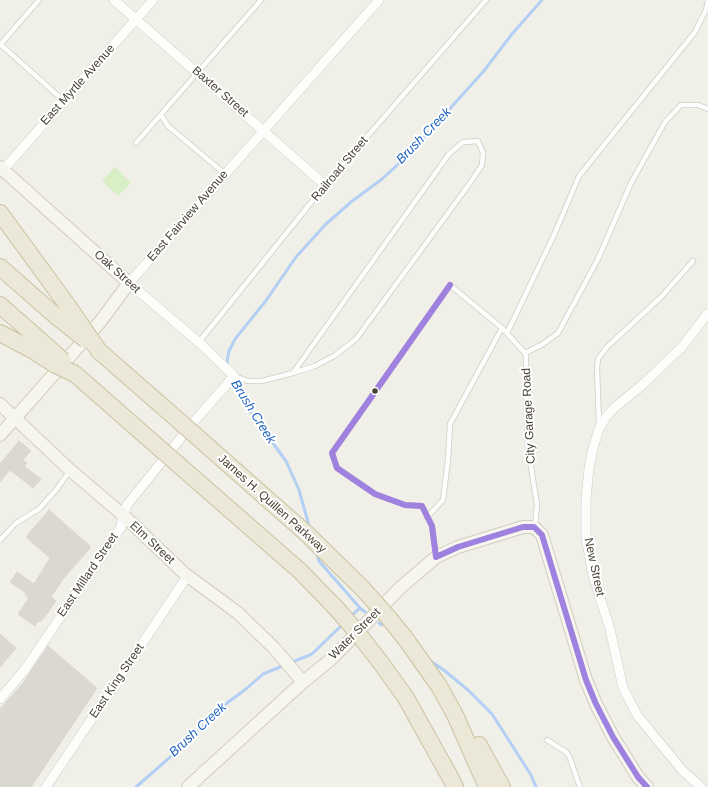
<!DOCTYPE html>
<html>
<head>
<meta charset="utf-8">
<style>
  body { margin:0 }
  canvas { display:block; background:#f0efe8 }
</style>
</head>
<body>
<canvas width="708" height="787"></canvas>
<script>
const ctx = document.querySelector('canvas').getContext('2d');
ctx.lineJoin = 'round';
function fill(path, color) {
  ctx.fillStyle = color;
  ctx.fill(path, 'evenodd');
}
function toPath(rows) {
  const path = new Path2D();
  for (const r of rows) {
    path.moveTo(r[0], r[1]);
    for (let i = 2; i < r.length; i += 2) path.lineTo(r[i], r[i + 1]);
  }
  return path;
}
function stroke(path, color, width, dash) {
  ctx.strokeStyle = color;
  ctx.lineWidth = width;
  ctx.lineCap = dash ? 'butt' : 'round';
  ctx.setLineDash(dash || []);
  ctx.stroke(path);
}
function write(font, color, halo, rows, align = 'center') {
  ctx.font = font + ' Helvetica,sans-serif';
  ctx.lineWidth = 4;
  ctx.setLineDash([]);
  ctx.textBaseline = 'middle';
  ctx.strokeStyle = halo;
  ctx.fillStyle = color;
  for (const [text, x, y, turn = 0] of rows) {
    ctx.save();
    ctx.translate(x, y);
    ctx.rotate((+turn || 0) * Math.PI / 180);
    ctx.textAlign = isNaN(turn) ? turn : align;
    if (halo) ctx.strokeText(text, 0, 0);
    ctx.fillText(text, 0, 0);
    ctx.restore();
  }
}
const green = toPath([
  [115,167,131,183,118,196,102,181]
]);
const stream = toPath([
  [228,366,227,361,229,351,235,339,265,302,296,257,326,224,351,202,382,179,407,156,483,72,512,34,542,0],
  [232,379,253,416,286,461,299,490,310,529],
  [317,554,319,561,360,608,365,612],
  [351,616,360,608],
  [379,623,382,625],
  [429,660,445,671,468,690,492,714,531,775,536,787],
  [290,663,312,654,344,623],
  [136,787,168,759,227,703,246,689,263,674,285,665]
]);
const building = toPath([
  [19,441,31,451,23,460,27,463,24,466,41,479,33,488,10,470,0,482,0,464,19,441],
  [49,510,91,547,63,579,51,597,56,601,44,618,43,618,40,622,38,621,35,626,18,614,29,598,25,595,26,593,10,582,17,572,34,584,50,558,26,537,49,510],
  [0,634,16,648,0,667,0,634],
  [48,646,97,688,31,787,0,787,0,709,23,683,48,646]
]);
const lane = toPath([
  [0,44,64,101],
  [0,45,39,0],
  [161,115,168,126,225,174],
  [136,143,261,0],
  [507,333,555,233,579,176,695,32,706,10,708,1],
  [199,342,325,185,486,0],
  [525,353,543,344,558,333,598,259,631,183,665,122,681,105,698,105,708,109],
  [234,376,248,381,262,381,293,373,449,154,463,142,478,141,483,153,482,165,470,183,356,339,334,356,315,366,293,373],
  [599,425,597,368,598,359,607,347,661,297,693,261],
  [427,517,443,500,448,460,450,424,502,328],
  [0,540,16,523,39,509,56,490,69,472],
  [436,556,432,526,422,506,405,505,375,494,337,468,332,453,450,285,502,328,525,353,526,357,526,396,528,448,537,505,535,526],
  [547,740,566,752,569,756,580,787]
]);
const street = toPath([
  [114,0,325,185],
  [3,170,153,0],
  [0,699,26,668,121,527,123,515,127,505,192,424,234,376,202,345,129,283,379,0],
  [46,787,188,575],
  [701,787,682,770,637,715,623,688,610,629,593,575,586,538,586,499,589,468,593,448,599,429,606,417,614,408,641,386,682,347,708,313]
]);
const secondary = toPath([
  [0,167,129,283,100,322,0,435],
  [0,404,70,470,123,515,185,574,238,613,274,648,303,682],
  [188,787,303,682,329,661,353,637,400,588,436,557,458,547,523,527,534,527,542,535,586,680,596,704,613,737,638,777,647,787]
]);
const highway = toPath([
  [0,213,68,306],
  [0,267,57,317],
  [0,305,41,341],
  [0,333,32,350],
  [99,351,170,413],
  [75,374,149,439],
  [405,638,439,686,455,715,487,787],
  [381,663,406,698,450,777,455,787],
  [479,745,502,787]
]);
const highwayBridge = toPath([
  [68,306,99,351],
  [57,317,86,340],
  [41,341,63,361],
  [32,350,54,364,75,374],
  [170,413,307,534,363,589,388,617,405,638],
  [149,439,300,571,336,608,356,631,381,663]
]);
const bus1 = toPath([
  [450,285,332,453,337,468,375,494,405,505,422,506,432,526,436,557,458,547,523,527,534,527,542,535,586,680,596,704,613,737,638,777,647,787]
]);
const markers = [
  [375,391,3.5,"#484334"]
];
const streetNames = [
  ["East Myrtle Avenue",78,85,-48],
  ["Baxter Street",220,92,41],
  ["Railroad Street",340,169,-50],
  ["East Fairview Avenue",188,216,-49],
  ["Oak Street",117,272,42],
  ["City Garage Road",529,416,-93],
  ["James H. Quillen Parkway",272,504,42],
  ["Elm Street",152,543,43],
  ["New Street",594,567,78],
  ["East Millard Street",88,575,-56],
  ["Water Street",355,634,-45],
  ["East King Street",117,681,-56]
];
const waterNames = [
  ["Brush Creek",424,136,-46],
  ["Brush Creek",253,412,58],
  ["Brush Creek",198,730,-43]
];
fill(green, '#d8eec5');
stroke(stream, '#b3d0f4', 3);
fill(building, '#dad8d1');
stroke(building, '#d9d7ce', 1);
stroke(lane, '#cecdc6', 6);
stroke(street, '#cecdc6', 10);
stroke(secondary, '#d0cebe', 14);
stroke(highway, '#ccc2a0', 18);
stroke(lane, '#fdfdfc', 4.5);
stroke(street, '#fdfdfc', 9);
stroke(secondary, '#f6f5ee', 12);
stroke(highway, '#ece8d8', 16);
stroke(highwayBridge, '#ccc2a0', 18, []);
stroke(highwayBridge, '#ece8d8', 16);
stroke(bus1, '#9f81df', 6);
for (const [x, y, r, color] of markers) {
  const dot = new Path2D();
  dot.arc(x, y, r, 0, 2 * Math.PI);
  ctx.fillStyle = color;
  ctx.fill(dot);
  stroke(dot, '#fff', 1.5);
}
write('12px', '#484334', '#fff', streetNames);
write('italic 13px', '#2064c0', '#fff', waterNames);
</script>
</body>
</html>
